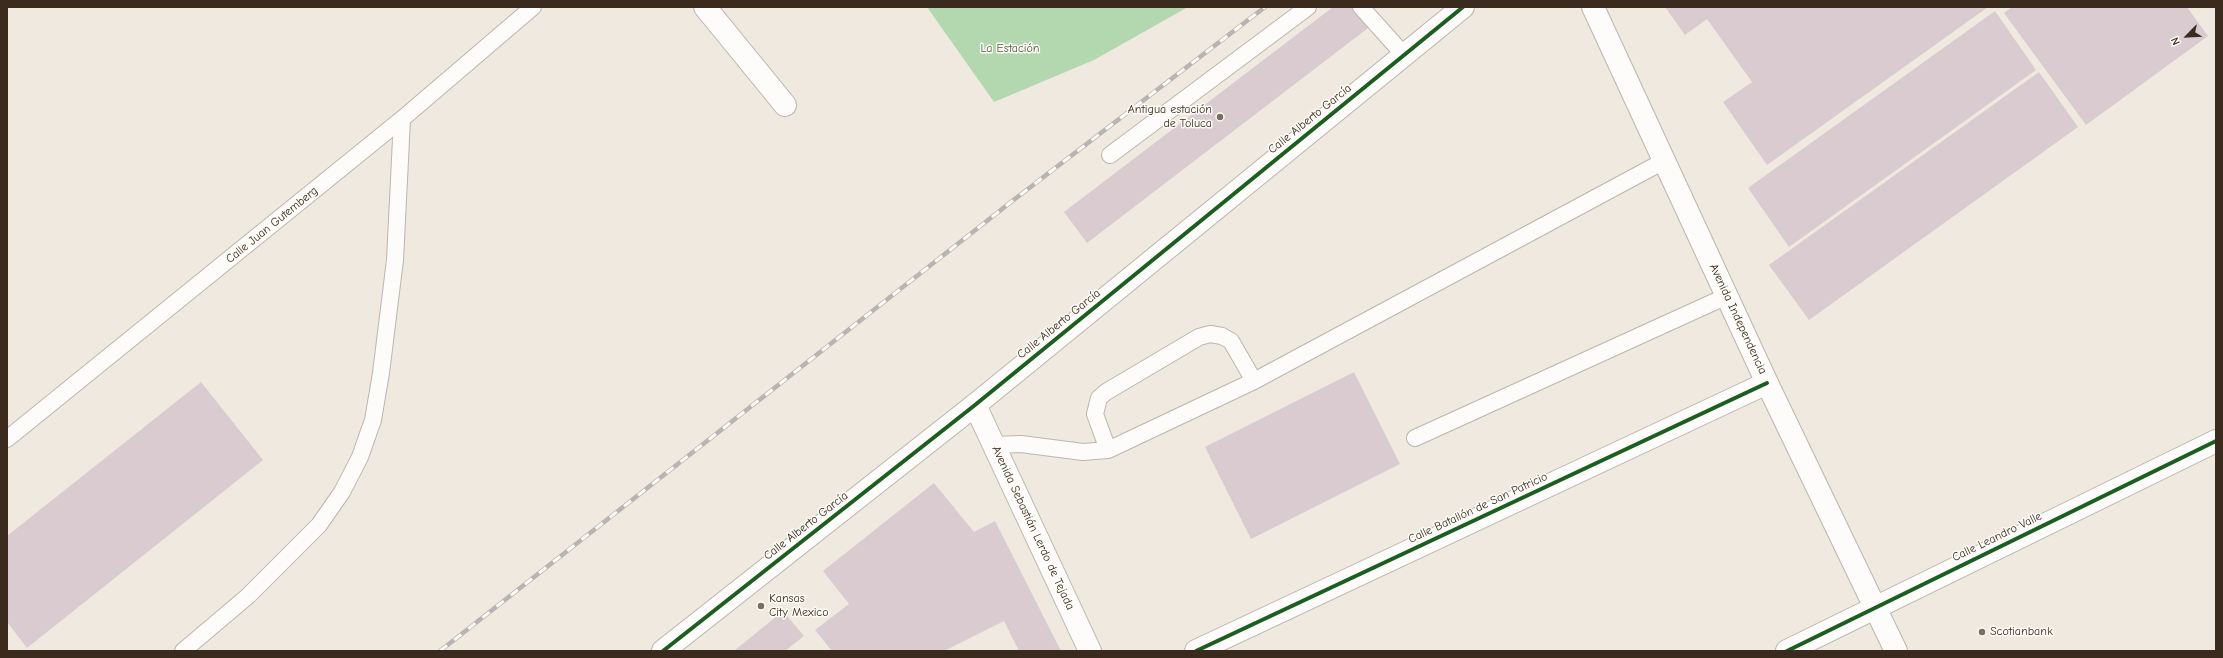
<!DOCTYPE html>
<html>
<head>
<meta charset="utf-8">
<style>
  body { margin:0 }
  #map { position:relative; width:2223px; height:658px; overflow:hidden; background:#f0e9df; font-family:"Comic Neue",sans-serif }
  canvas { display:block }
  .frame { position:absolute; inset:0; border:8px solid #3b2a1e; pointer-events:none }
  .north { position:absolute; left:2167px; top:16px; width:40px; height:40px; -webkit-text-stroke:3px #fdfcf7; paint-order:stroke; rotate:246deg; font-size:11px; font-weight:700; line-height:16px; text-align:center; color:#3b2a1e }
  .north::after { content:''; display:block; margin:auto; width:14px; height:18px; background:#3b2a1e; clip-path:polygon(50% 0,100% 100%,50% 72%,0 100%) }
</style>
</head>
<body>
<div id="map">
<canvas width="2223" height="658"></canvas>
<div class="frame"></div>
<div class="north">N</div>
</div>
<script>
const ctx = document.querySelector('canvas').getContext('2d');
ctx.lineJoin = 'round';
function fill(path, color) {
  ctx.fillStyle = color;
  ctx.fill(path, 'evenodd');
}
function toPath(rows) {
  const path = new Path2D();
  for (const r of rows) {
    path.moveTo(r[0], r[1]);
    for (let i = 2; i < r.length; i += 2) path.lineTo(r[i], r[i + 1]);
  }
  return path;
}
function stroke(path, color, width, dash) {
  ctx.strokeStyle = color;
  ctx.lineWidth = width;
  ctx.lineCap = dash ? 'butt' : 'round';
  ctx.setLineDash(dash || []);
  ctx.stroke(path);
}
function write(font, color, halo, rows, align = 'center') {
  ctx.font = font + ' "Comic Neue",sans-serif';
  ctx.lineWidth = 3;
  ctx.setLineDash([]);
  ctx.textBaseline = 'middle';
  ctx.strokeStyle = halo;
  ctx.fillStyle = color;
  for (const [text, x, y, turn = 0] of rows) {
    ctx.save();
    ctx.translate(x, y);
    ctx.rotate((+turn || 0) * Math.PI / 180);
    ctx.textAlign = isNaN(turn) ? turn : align;
    if (halo) ctx.strokeText(text, 0, 0);
    ctx.fillText(text, 0, 0);
    ctx.restore();
  }
}
const green = toPath([
  [927,7,1188,7,1094,60,994,102]
]);
const building = toPath([
  [1333,7,1364,7,1376,22,1087,243,1064,212],
  [1665,7,1988,7,1767,165,1723,102,1752,82,1707,19,1685,35],
  [2012,7,2187,7,2208,36,2086,125,2004,13],
  [1995,11,2036,70,1789,247,1748,188],
  [2039,72,2078,127,1809,320,1769,265],
  [1354,372,1400,464,1251,539,1205,447],
  [201,382,263,460,27,648,7,622,7,536],
  [934,483,974,532,995,521,1061,651,1019,651,1004,621,944,651,832,651,815,630,849,604,823,571],
  [783,611,804,636,785,651,734,651]
]);
const lane = toPath([
  [1361,7,1404,55],
  [1110,155,1308,7],
  [1415,438,1727,296],
  [7,439,402,119,533,7],
  [994,445,1021,444,1083,452,1108,450,1254,381,1664,161],
  [1108,450,1095,414,1099,398,1106,392,1199,337,1210,334,1222,336,1231,341,1254,381],
  [183,651,248,596,319,525,342,492,360,457,373,420,381,373,395,260,402,119]
]);
const street = toPath([
  [705,7,785,105],
  [663,651,975,405,1463,7],
  [1196,651,1767,383],
  [1787,651,2216,441]
]);
const secondary = toPath([
  [1593,7,1767,383,1896,651],
  [975,405,1090,651]
]);
const rail = toPath([
  [440,651,1011,202,1265,7]
]);
const cycleway = toPath([
  [663,651,975,405,1463,7],
  [1196,651,1767,383],
  [1787,651,2216,441]
]);
const markers = [
  [1220,117,4,"#7a6d62"],
  [761,606,4,"#7a6d62"],
  [1982,632,4,"#7a6d62"]
];
const parkNames = [
  ["La Estación",1010,49]
];
const poiNames = [
  ["Antigua estación",1212,110,"right"],
  ["de Toluca",1212,124,"right"],
  ["Kansas",769,599],
  ["City Mexico",769,613],
  ["Scotianbank",1990,632]
];
const streetNames = [
  ["Calle Alberto García",1310,119,-39],
  ["Calle Juan Gutemberg",272,225,-39],
  ["Avenida Independencia",1738,319,65],
  ["Calle Alberto García",1059,324,-39],
  ["Calle Batallón de San Patricio",1478,508,-25],
  ["Calle Alberto García",806,526,-38],
  ["Avenida Sebastián Lerdo de Tejada",1033,528,65],
  ["Calle Leandro Valle",1997,537,-26]
];
fill(green, '#b3d8af');
fill(building, '#dacbd1');
stroke(lane, '#bbb5ad', 18);
stroke(street, '#bbb5ad', 24);
stroke(secondary, '#bbb5ad', 24);
stroke(lane, '#fdfcfa', 16);
stroke(street, '#fdfcfa', 22);
stroke(secondary, '#fdfcfa', 22);
stroke(rail, '#b7b4b1', 4.5);
stroke(rail, '#fdfcf7', 3, [9]);
stroke(cycleway, '#1b5e20', 4);
for (const [x, y, r, color] of markers) {
  const dot = new Path2D();
  dot.arc(x, y, r, 0, 2 * Math.PI);
  ctx.fillStyle = color;
  ctx.fill(dot);
  stroke(dot, '#fdfcf7', 1.5);
}
write('12px', '#505a3e', '#fdfcf7', parkNames);
write('12px', '#3b2a1e', '#fdfcf7', poiNames, 'left');
write('12px', '#3b2a1e', '#fdfcf7', streetNames);
</script>
</body>
</html>
